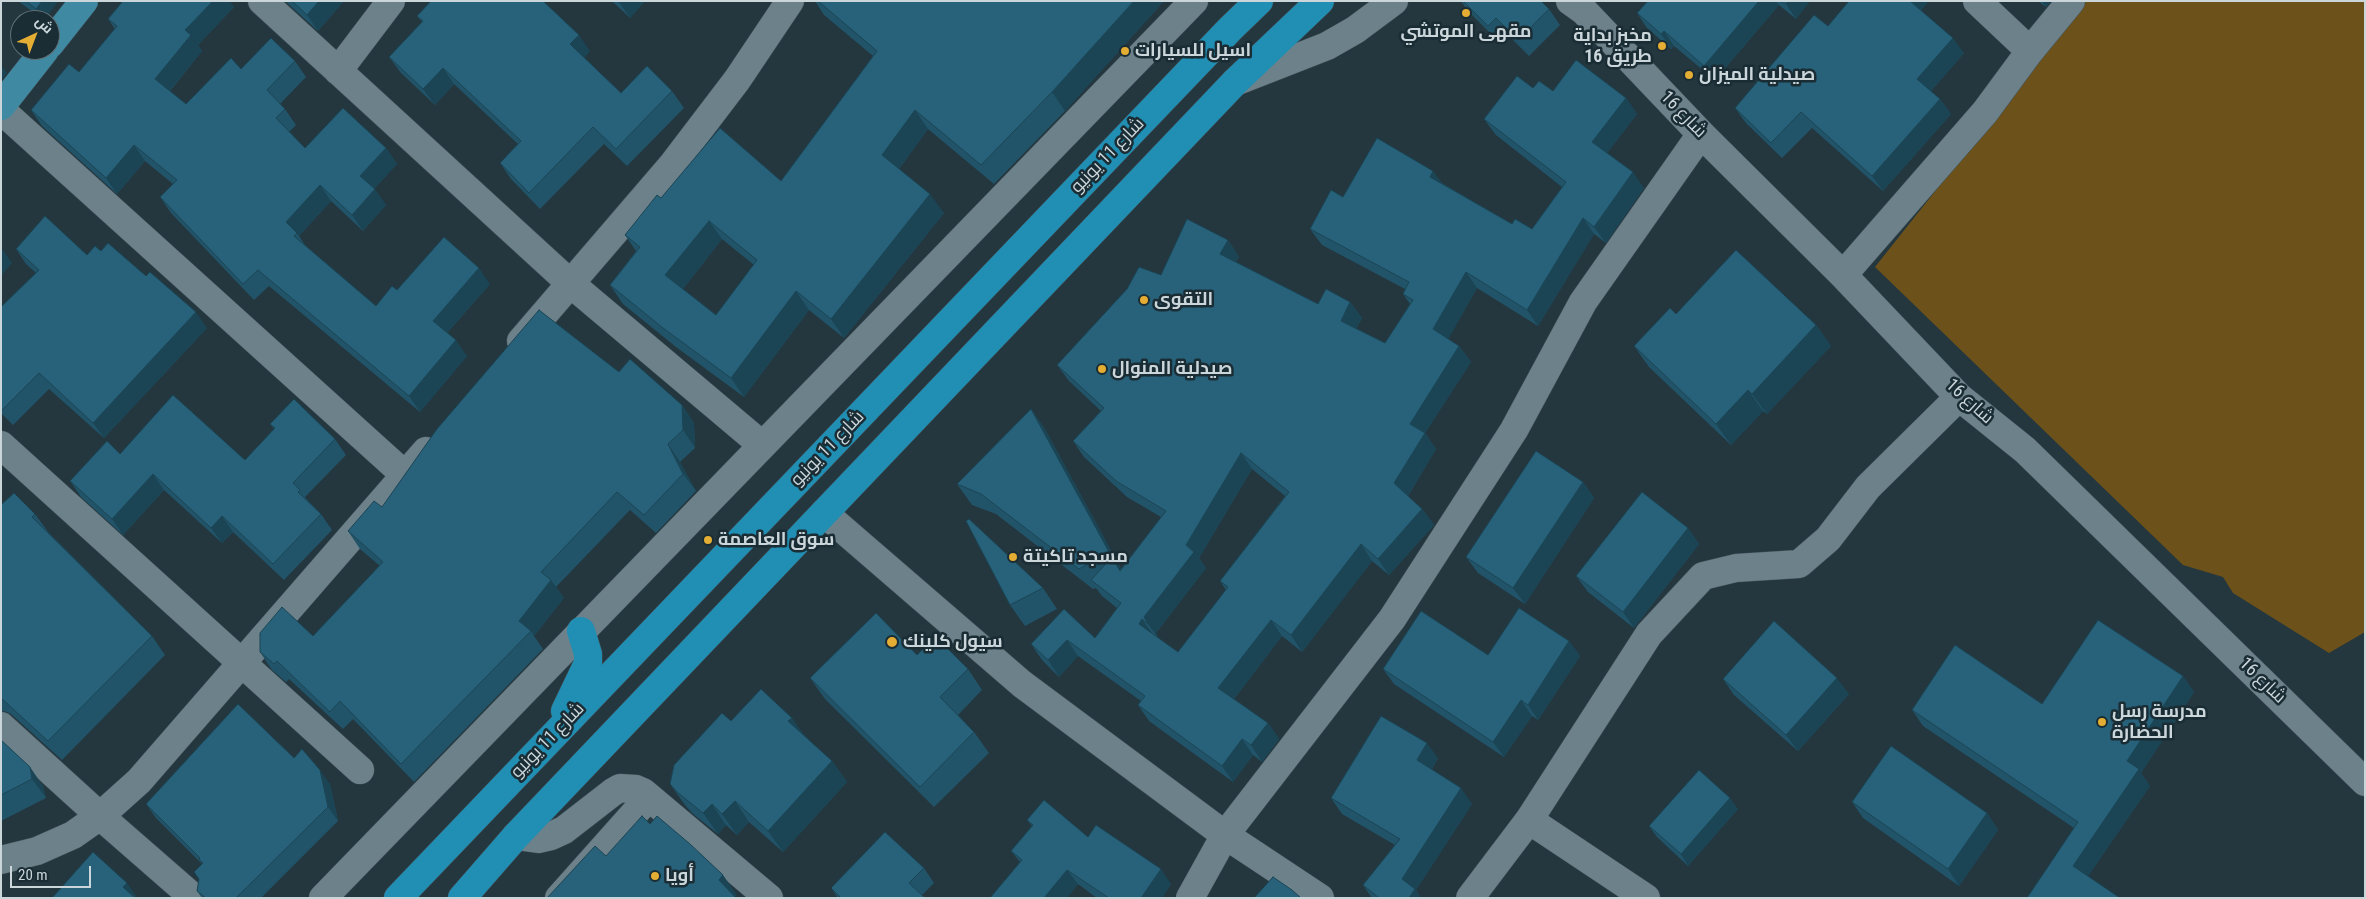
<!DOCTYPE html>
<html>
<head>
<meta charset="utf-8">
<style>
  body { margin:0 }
  #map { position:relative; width:2366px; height:899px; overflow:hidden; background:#24363e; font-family:"Roboto Condensed",Cairo,sans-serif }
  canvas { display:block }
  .frame { position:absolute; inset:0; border:2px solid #cbd6db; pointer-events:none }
  .north { position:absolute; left:10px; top:10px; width:50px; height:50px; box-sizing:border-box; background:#1a2c34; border:1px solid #617077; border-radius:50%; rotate:43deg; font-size:14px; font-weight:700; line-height:20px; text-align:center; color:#cbd6db }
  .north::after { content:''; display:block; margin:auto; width:18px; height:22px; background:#e4ae35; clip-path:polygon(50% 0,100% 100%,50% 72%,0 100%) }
  .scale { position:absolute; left:10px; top:866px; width:81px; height:22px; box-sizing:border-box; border:2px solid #cbd6db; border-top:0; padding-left:6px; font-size:15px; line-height:18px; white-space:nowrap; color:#cbd6db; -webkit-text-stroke:4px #1a2c34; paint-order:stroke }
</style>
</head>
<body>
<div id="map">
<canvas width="2366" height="899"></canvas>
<div class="frame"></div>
<div class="north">ش</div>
<div class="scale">20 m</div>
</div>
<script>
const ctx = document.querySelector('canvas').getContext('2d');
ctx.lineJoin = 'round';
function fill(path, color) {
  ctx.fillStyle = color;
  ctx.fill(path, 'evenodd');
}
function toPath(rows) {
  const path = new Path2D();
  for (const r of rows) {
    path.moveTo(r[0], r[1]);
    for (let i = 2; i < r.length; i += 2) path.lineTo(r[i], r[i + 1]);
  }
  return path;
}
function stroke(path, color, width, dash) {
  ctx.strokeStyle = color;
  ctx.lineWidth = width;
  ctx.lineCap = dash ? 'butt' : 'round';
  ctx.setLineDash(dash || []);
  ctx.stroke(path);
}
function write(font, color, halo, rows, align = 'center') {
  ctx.font = font + ' "Roboto Condensed",Cairo,sans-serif';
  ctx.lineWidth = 5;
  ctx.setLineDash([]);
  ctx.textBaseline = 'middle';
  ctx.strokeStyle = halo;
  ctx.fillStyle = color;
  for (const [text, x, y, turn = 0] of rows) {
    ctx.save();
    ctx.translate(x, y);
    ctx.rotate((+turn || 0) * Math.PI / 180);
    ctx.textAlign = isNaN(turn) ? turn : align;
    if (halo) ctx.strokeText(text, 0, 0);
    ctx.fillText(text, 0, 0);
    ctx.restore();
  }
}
const green = toPath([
  [2086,1,2365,1,2365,632,2329,653,2233,593,2223,577,2183,565,1875,267]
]);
const minor = toPath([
  [262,1,571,284,762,445],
  [1570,1,1584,11,1701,134,1843,275,1959,397,2025,450,2365,782],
  [1977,1,2030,51],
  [338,71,391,1],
  [1235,82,1327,46,1355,30,1394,1],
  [1,110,405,475],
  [1843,275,1985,112,2030,51,2071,1],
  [521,341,673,164,737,80,790,1],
  [1,445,360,770],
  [824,513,1022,684,1225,835,1320,898],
  [1,726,100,816,194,898],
  [1529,820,1646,898],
  [516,836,538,839,551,836,564,830,613,792,620,788,636,789,643,792,769,898],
  [1,860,37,851,73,835,100,816,139,781,426,451],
  [323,898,1194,1],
  [559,898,649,797],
  [1190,898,1225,835,1392,619,1514,430,1583,302,1701,134],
  [1470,898,1529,820,1649,634,1703,576,1736,568,1799,564,1828,539,1868,487,1959,397]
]);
const major = toPath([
  [50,44,84,1],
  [1,106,45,50]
]);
const highway = toPath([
  [565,711,588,663,588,654,581,631],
  [398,898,1230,29,1259,1],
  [462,898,516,836,1235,82,1320,1]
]);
const wall = toPath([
  [18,1,58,1,44,20],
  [123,1,229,1,234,7,198,45,202,51,170,91,186,104,241,69,295,61,306,77,280,104,285,109,296,125,289,132,305,148,386,148,397,164,374,189,386,205,363,231,331,201,299,236,305,245,376,306,397,290,490,284,447,333,467,356,420,412,269,286,254,300,171,213,160,197,173,184,145,161,117,194,42,126,31,110,79,72,115,29,108,19],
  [285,1,344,1,318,31],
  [612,1,645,1,630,18],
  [815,1,1164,1,1065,111,994,184,928,129,899,169,944,213,844,338,809,310,744,397,676,347,623,304,610,285,636,251,625,235,661,198,781,181,873,56,824,15],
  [722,239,754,265,716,315,683,289],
  [1461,1,1541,1,1549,9,1560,25,1529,56,1508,35,1500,43,1467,10],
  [1648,1,1810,1,1796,19,1779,5,1715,80,1674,46,1671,49,1647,28,1637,13],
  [2038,1,2051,1,2046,7],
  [1921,11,1964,53,1931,91,1940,99,1951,114,1883,191,1812,128,1782,158,1746,123,1735,108],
  [417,16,590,51,584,58,621,93,672,91,684,108,627,166,604,144,540,209,511,179,500,163,518,144,454,84,435,105,401,73,389,57,422,22],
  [1533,88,1553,91,1626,98,1637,114,1607,153,1644,188,1606,243,1594,234,1538,326,1477,288,1448,339,1459,346,1471,362,1425,433,1436,449,1408,496,1422,509,1434,525,1389,575,1372,561,1302,652,1282,636,1234,699,1268,723,1279,739,1262,762,1253,755,1233,782,1149,721,1138,705,1141,701,1078,656,1059,677,1042,660,1031,644,1095,638,1117,608,1102,596,1096,588,1093,589,996,514,972,505,957,484,1031,409,1045,429,1121,569,1161,517,1127,497,1084,457,1073,441,1101,411,1069,381,1057,365,1161,275,1228,240,1239,257,1236,262,1318,304,1350,302,1362,318,1356,329,1385,343,1410,304,1403,294,1405,289,1322,245,1310,229,1343,197,1442,183,1512,224,1532,229,1562,187,1496,135,1484,119],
  [1252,469,1285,496,1220,581,1226,590,1178,652,1158,638,1156,633,1206,568,1199,558],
  [16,249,87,255,101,251,146,276,207,328,104,438,49,389,13,425,1,413,1,307,36,273,26,264],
  [1676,314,1816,325,1831,346,1767,414,1763,411,1731,445,1649,367,1634,346],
  [619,372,682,405,694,423,695,448,680,462,696,491,656,533,630,510,556,587,564,598,534,636,543,649,414,782,353,719,343,729,289,679,286,682,272,670,260,652,313,636,380,566,360,549,348,531,382,507],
  [270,424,335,439,346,455,305,497,310,503,321,514,332,530,284,580,233,532,222,543,164,490,123,535,81,497,70,481,120,454,245,460,274,429],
  [1583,482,1594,498,1525,604,1478,573,1466,557],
  [1,505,35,514,49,533,152,636,165,655,62,760,11,714,4,711,1,711],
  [1688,528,1699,544,1634,628,1588,592,1576,576],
  [1043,588,1057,609,1025,626,1010,605],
  [1569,641,1580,656,1538,720,1532,716,1504,757,1394,684,1383,669,1488,655],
  [917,655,968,669,982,690,958,715,974,732,989,753,934,807,825,699,810,678],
  [2183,676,2194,692,2141,773,2150,786,2088,876,2027,898,2074,828,1923,726,1912,710,2042,704],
  [1723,679,1849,694,1798,751,1734,695],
  [792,718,805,737,832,761,847,782,783,852,749,822,737,835,726,825,718,834,692,813,685,805,670,784,731,721],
  [1,740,43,786,46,798,1,821],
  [294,758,330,784,338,821,261,898,202,898,197,891,202,864,156,818,146,804],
  [1438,758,1432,769,1472,804,1416,890,1421,898,1372,898,1363,885,1395,845,1342,814,1331,798],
  [1852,802,1987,813,1998,830,1959,886,1863,818],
  [1738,809,1688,866,1657,837,1649,826],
  [1027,820,1088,837,1171,884,1162,898,1097,898,1078,884,1067,898,990,898,1020,862,1011,851,1032,826],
  [924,868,934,883,922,895,925,898,838,898,831,888]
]);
const shadedWall = toPath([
  [42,1,58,1,44,20,36,9],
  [213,1,229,1,234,7,198,45,202,51,166,95,155,79,185,30],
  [319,1,344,1,318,31,307,15],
  [618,1,645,1,630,18],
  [1134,1,1164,1,1065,111,1052,92],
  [1759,1,1776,1,1779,5,1715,80,1704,66],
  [1788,1,1810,1,1796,19,1786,4],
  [1909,1,1929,1,1918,14],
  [2042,1,2051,1,2046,7],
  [1664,31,1674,46,1671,49,1661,34],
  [579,35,590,51,582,60,570,44],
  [1953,38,1964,53,1928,94,1917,79],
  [1,65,7,73,1,81],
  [443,68,454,84,435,105,423,89],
  [1626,98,1637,114,1603,158,1592,142],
  [1940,99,1951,114,1883,191,1872,176],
  [915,110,928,129,895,174,882,155],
  [134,145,145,161,117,194,106,178],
  [386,148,397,164,371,192,360,176],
  [1433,171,1445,187,1430,177],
  [1633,172,1644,188,1606,243,1594,227],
  [320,185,331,201,299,236,286,222],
  [375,189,386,205,363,231,352,215],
  [930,194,944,213,844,338,831,319],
  [1583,218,1594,234,1538,326,1527,310],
  [709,221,722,239,679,294,665,275],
  [1228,240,1239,257,1231,270,1220,254],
  [3,250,12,263,1,276,1,251],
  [479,268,490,284,444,336,433,321],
  [1466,272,1477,288,1445,345,1433,329],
  [796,291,809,310,744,397,731,378],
  [1350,302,1362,318,1352,337,1341,321],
  [196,312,207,328,104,438,93,423],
  [1816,325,1831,346,1767,414,1752,394],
  [456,340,467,356,420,412,409,396],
  [1459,346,1471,362,1425,433,1436,449,1405,500,1394,483,1410,424],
  [1748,390,1763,411,1731,445,1716,424],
  [682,405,694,423,695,448,683,430],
  [1031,409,1045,429,1131,587,1120,571,1109,552],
  [668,444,680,462,696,491,683,474],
  [1241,453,1252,469,1199,558,1206,568,1156,633,1160,640,1148,624,1144,617],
  [153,474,164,490,123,535,112,519],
  [1583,482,1594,498,1525,604,1513,588],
  [1422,509,1434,525,1389,575,1378,559],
  [222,516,233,532,222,543,211,528],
  [1688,528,1699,544,1634,628,1623,612],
  [1361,544,1372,561,1302,652,1291,635],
  [551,580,564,598,534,636,531,631,519,621],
  [1142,619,1154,636,1139,624],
  [1271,620,1282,636,1230,704,1218,688],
  [1067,640,1078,656,1059,677,1048,660],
  [1569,641,1580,656,1538,720,1528,705],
  [2183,676,2194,692,2141,773,2150,786,2084,882,2073,866,2127,761],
  [1837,678,1849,694,1798,751,1786,735],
  [1521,700,1532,716,1504,757,1493,742],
  [792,718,806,738,788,721],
  [1268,723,1279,739,1262,762,1251,745],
  [1242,739,1253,755,1233,782,1222,766],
  [1427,743,1438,758,1428,775,1417,760],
  [832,761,847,782,783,852,768,831],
  [30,767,43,786,46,798,32,779],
  [320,770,330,784,338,821,328,807],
  [1461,788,1472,804,1416,890,1421,898,1409,898,1402,879],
  [1730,798,1738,809,1688,866,1681,854],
  [735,801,749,822,737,835,722,814],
  [712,804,726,825,718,834,703,813],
  [1987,813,1998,830,1959,886,1948,869],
  [1161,869,1171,884,1162,898,1141,898],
  [1067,870,1078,884,1067,898,1044,898],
  [723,875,737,895,734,898,719,880],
  [127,883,137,897,136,898,130,898,123,887]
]);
const building = toPath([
  [26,1,42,1,36,9,26,1],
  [123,1,213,1,185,30,191,35,155,79,186,104,231,58,241,69,271,38,295,61,267,90,285,109,276,118,305,148,343,108,386,148,360,176,375,189,352,215,320,185,286,222,297,233,294,236,376,306,392,286,397,290,444,237,479,268,433,321,456,340,409,396,258,270,243,284,160,197,177,180,134,145,106,178,31,110,69,64,79,72,117,26,108,19,123,1],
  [292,1,319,1,307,15,292,1],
  [431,1,543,1,579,35,570,44,621,93,647,66,672,91,616,149,593,127,529,193,500,163,521,141,443,68,423,89,389,57,423,21,417,16,431,1],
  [818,1,1134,1,1052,92,981,165,915,110,882,155,930,194,831,319,796,291,731,378,663,328,610,285,640,247,625,235,657,195,661,198,720,128,781,181,877,51,818,1],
  [709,221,757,260,716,315,665,275,709,221],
  [1463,1,1541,1,1549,9,1518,40,1496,18,1488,26,1463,1],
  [1648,1,1759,1,1704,66,1664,31,1661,34,1637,13,1648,1],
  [1782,1,1788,1,1786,4,1782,1],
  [1849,1,1910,1,1953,38,1917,79,1940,99,1872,176,1801,112,1771,143,1735,108,1814,15,1828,26,1849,1],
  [1576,60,1626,98,1592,142,1633,172,1594,227,1583,218,1527,310,1466,272,1433,329,1459,346,1410,424,1425,433,1394,483,1422,509,1378,559,1361,544,1291,635,1271,620,1218,688,1268,723,1251,745,1242,739,1222,766,1138,705,1145,696,1067,640,1048,660,1031,644,1064,609,1095,638,1121,603,1091,580,1112,557,1120,571,1166,511,1116,481,1073,441,1104,408,1057,365,1127,289,1139,267,1161,275,1187,219,1228,240,1220,254,1318,304,1326,289,1350,302,1341,321,1385,343,1413,300,1403,294,1409,282,1310,229,1331,190,1343,197,1377,138,1433,171,1430,177,1512,224,1515,219,1532,229,1566,182,1484,119,1517,76,1533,88,1539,81,1553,91,1576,60],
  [1241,453,1289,492,1220,581,1228,587,1178,652,1139,624,1142,619,1148,624,1144,617,1194,552,1186,545,1241,453],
  [45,216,87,255,95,246,101,251,108,243,146,276,150,272,196,312,93,423,39,373,2,410,1,409,1,307,39,270,16,249,45,216],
  [1736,250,1816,325,1752,394,1748,390,1716,424,1634,346,1670,308,1676,314,1736,250],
  [539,310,619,372,630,359,682,405,683,430,668,444,683,474,644,515,617,492,541,572,551,580,519,621,531,631,401,764,340,701,330,712,277,661,274,664,260,652,260,633,282,607,313,636,383,562,348,531,374,501,382,507,437,429,539,310],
  [173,395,245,460,275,428,270,424,294,399,335,439,293,483,300,490,298,492,321,514,273,564,222,516,211,528,153,474,112,519,70,481,107,441,120,454,173,395],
  [1031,409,1109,552,1079,569,981,494,957,484,1031,409],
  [1536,451,1583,482,1513,588,1466,557,1536,451],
  [1642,492,1688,528,1623,612,1576,576,1642,492],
  [14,493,35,514,32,517,152,636,48,741,1,698,1,505,14,493],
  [969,519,1043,588,1010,605,966,521,969,519],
  [1519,608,1569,641,1528,705,1521,700,1493,742,1383,669,1421,611,1488,655,1519,608],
  [876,613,917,655,936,637,968,669,940,697,974,732,920,787,810,678,876,613],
  [2098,620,2183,676,2127,761,2139,769,2073,866,2120,898,2027,898,2078,822,1912,710,1955,645,2042,704,2098,620],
  [1774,621,1837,678,1786,735,1723,679,1774,621],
  [761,689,792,718,788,721,832,761,768,831,735,801,722,814,712,804,703,813,677,792,670,784,674,765,722,713,731,721,761,689],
  [238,704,294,758,302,749,320,770,328,807,236,898,206,898,197,891,199,879,194,872,203,863,199,859,200,858,146,804,238,704],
  [1381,716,1427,743,1417,760,1461,788,1402,879,1415,889,1409,898,1379,898,1363,885,1400,839,1331,798,1381,716],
  [1,740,30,767,32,779,1,795,1,740],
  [1891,746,1987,813,1948,869,1852,802,1891,746],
  [1699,770,1730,798,1681,854,1649,826,1699,770],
  [1044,800,1088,837,1096,825,1161,869,1141,898,1109,898,1067,870,1044,898,990,898,1022,860,1011,851,1033,825,1027,820,1044,800],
  [642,816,650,824,657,816,690,844,723,875,719,880,736,898,547,898,595,846,606,856,642,816],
  [885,832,924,868,909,883,925,898,841,898,831,888,885,832],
  [93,852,127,883,123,887,135,898,52,898,93,852],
  [1273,877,1292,890,1301,898,1254,898,1273,877]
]);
const markers = [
  [1466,13,5,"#e4ae35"],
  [1662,46,5,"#e4ae35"],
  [1125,51,5,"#e4ae35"],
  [1689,75,5,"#e4ae35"],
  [1144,300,5,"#e4ae35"],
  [1102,369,5,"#e4ae35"],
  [708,540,5,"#e4ae35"],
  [1013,557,5,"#e4ae35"],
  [892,642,6,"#e4ae35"],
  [2102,722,5,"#e4ae35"],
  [655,876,5,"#e4ae35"]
];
const poiNames = [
  ["مقهى الموتشي",1466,32,"center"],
  ["مخبز بداية",1652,36,"right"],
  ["طريق 16",1652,57,"right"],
  ["اسيل للسيارات",1135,51],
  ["صيدلية الميزان",1699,75],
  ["التقوى",1154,300],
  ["صيدلية المنوال",1112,369],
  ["سوق العاصمة",718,540],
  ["مسجد تاكيتة",1023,557],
  ["سيول كلينك",903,642],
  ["مدرسة رسل",2112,712],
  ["الحضارة",2112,733],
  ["أويا",665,876]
];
const streetNames = [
  ["شارع 16",1683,115,46],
  ["شارع 11 يونيو",1108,156,-46],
  ["شارع 16",1969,402,42],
  ["شارع 11 يونيو",828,449,-46],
  ["شارع 16",2262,681,44],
  ["شارع 11 يونيو",548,741,-46]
];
fill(green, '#6c521a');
stroke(minor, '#415158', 29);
stroke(major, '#415158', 29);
stroke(highway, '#415158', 29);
stroke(minor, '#6d818a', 28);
stroke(major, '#3f89a3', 28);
stroke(highway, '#218eb3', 28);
fill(wall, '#225469');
fill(shadedWall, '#1b4555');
fill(building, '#27627a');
stroke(building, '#1b4555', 1);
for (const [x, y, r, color] of markers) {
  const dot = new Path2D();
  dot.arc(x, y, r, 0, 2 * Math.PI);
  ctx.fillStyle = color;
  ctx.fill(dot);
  stroke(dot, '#1a2c34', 2);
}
write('bold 18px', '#cbd6db', '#1a2c34', poiNames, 'left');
write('18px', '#cbd6db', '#1a2c34', streetNames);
</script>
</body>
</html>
